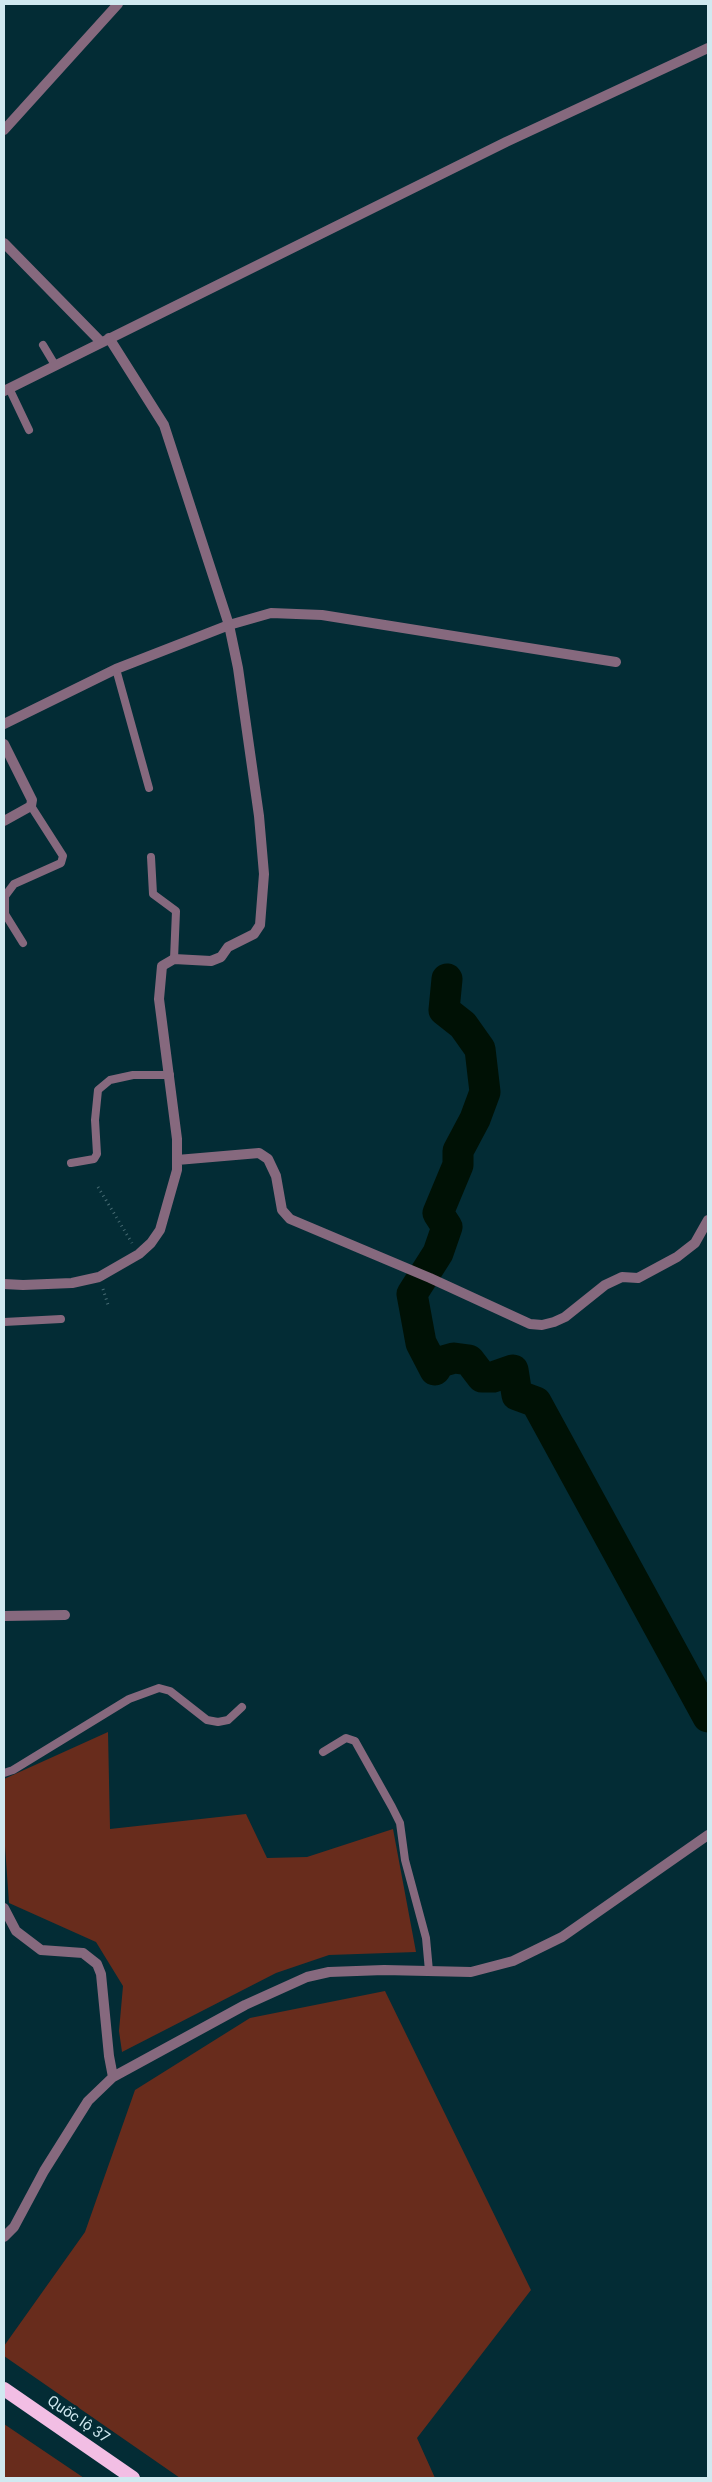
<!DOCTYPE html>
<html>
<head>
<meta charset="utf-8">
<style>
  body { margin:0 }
  #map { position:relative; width:712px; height:2482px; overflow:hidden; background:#032c35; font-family:Roboto,sans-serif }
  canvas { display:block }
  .frame { position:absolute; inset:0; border:5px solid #d0e9f0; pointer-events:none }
</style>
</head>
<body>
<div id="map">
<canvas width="712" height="2482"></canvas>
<div class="frame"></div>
</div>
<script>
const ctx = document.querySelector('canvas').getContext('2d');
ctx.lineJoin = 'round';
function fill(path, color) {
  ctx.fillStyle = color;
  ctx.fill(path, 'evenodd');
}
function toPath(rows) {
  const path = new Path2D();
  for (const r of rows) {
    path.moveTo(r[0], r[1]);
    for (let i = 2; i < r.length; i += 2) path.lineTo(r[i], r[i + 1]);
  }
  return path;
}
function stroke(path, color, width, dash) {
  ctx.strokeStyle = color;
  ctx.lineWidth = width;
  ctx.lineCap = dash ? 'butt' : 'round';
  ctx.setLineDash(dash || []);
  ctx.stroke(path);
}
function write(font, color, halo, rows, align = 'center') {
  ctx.font = font + ' Roboto,sans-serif';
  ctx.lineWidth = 5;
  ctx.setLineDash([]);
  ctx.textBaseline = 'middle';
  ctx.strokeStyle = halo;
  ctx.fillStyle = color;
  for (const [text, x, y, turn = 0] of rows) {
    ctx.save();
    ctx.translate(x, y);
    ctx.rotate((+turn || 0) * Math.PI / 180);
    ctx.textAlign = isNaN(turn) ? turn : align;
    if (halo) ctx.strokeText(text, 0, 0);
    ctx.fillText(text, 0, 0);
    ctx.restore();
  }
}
const green = toPath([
  [108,1732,110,1829,246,1814,267,1858,307,1857,393,1829,416,1952,329,1955,276,1973,122,2052,119,2031,123,1986,96,1942,9,1903,4,1832,4,1779],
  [385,1991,531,2290,417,2438,435,2478,180,2478,4,2356,4,2346,85,2232,135,2090,250,2018],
  [4,2424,84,2478,4,2478]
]);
const river = toPath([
  [447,979,444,1010,463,1025,480,1049,485,1092,475,1119,458,1151,458,1165,438,1213,447,1227,438,1253,412,1294,421,1343,435,1370,440,1362,454,1358,469,1360,482,1377,493,1377,513,1370,517,1395,536,1402,708,1717]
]);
const path = toPath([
  [98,1187,132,1243],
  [103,1289,109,1308]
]);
const service = toPath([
  [43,345,55,365],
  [9,388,29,430],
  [116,669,149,788],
  [151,857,153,894,176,911,174,959],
  [23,943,5,914,5,896,14,884,61,863,63,856,31,806],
  [71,1163,94,1159,97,1154,95,1120,98,1090,110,1080,133,1075,170,1075],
  [4,1322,61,1319],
  [323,1752,346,1738,355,1741,392,1807,400,1823,405,1860,426,1938,429,1971],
  [4,1773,13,1770,129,1699,159,1688,170,1691,207,1720,218,1722,228,1720,242,1707]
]);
const minor = toPath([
  [4,130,118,4],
  [4,243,101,342],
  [4,724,116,669,229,625,271,613,322,615,616,662],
  [4,744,32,800,31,806,4,821],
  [177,1160,259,1153,268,1159,276,1176,282,1210,290,1219,430,1278,530,1324,542,1325,554,1322,565,1317,605,1285,622,1277,638,1278,677,1257,695,1243,708,1220],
  [4,1284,23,1285,72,1283,99,1277,139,1254,151,1243,160,1230,177,1170,177,1139,159,999,162,966,174,959,211,961,221,957,228,947,254,934,260,925,264,874,259,816,238,668,229,625,164,425,109,338],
  [4,1616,65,1615],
  [4,1908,16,1931,41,1950,83,1953,97,1964,101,1974,109,2056,113,2077],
  [4,2237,14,2227,44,2171,88,2101,113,2077,245,2005,307,1977,329,1972,384,1970,471,1972,513,1961,562,1937,708,1835]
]);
const tertiary = toPath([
  [4,391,506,142,708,48]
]);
const trunk = toPath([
  [4,2389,133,2478]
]);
const streetNames = [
  ["Quốc lộ 37",78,2420,34]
];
fill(green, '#682c1c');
stroke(river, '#001105', 31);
stroke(path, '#476b73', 3, [1, 4]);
stroke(service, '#86697e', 8);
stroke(minor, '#86697e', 10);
stroke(tertiary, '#86697e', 10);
stroke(trunk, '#f2bee4', 14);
write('15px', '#d0e9f0', '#032c35', streetNames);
</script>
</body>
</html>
